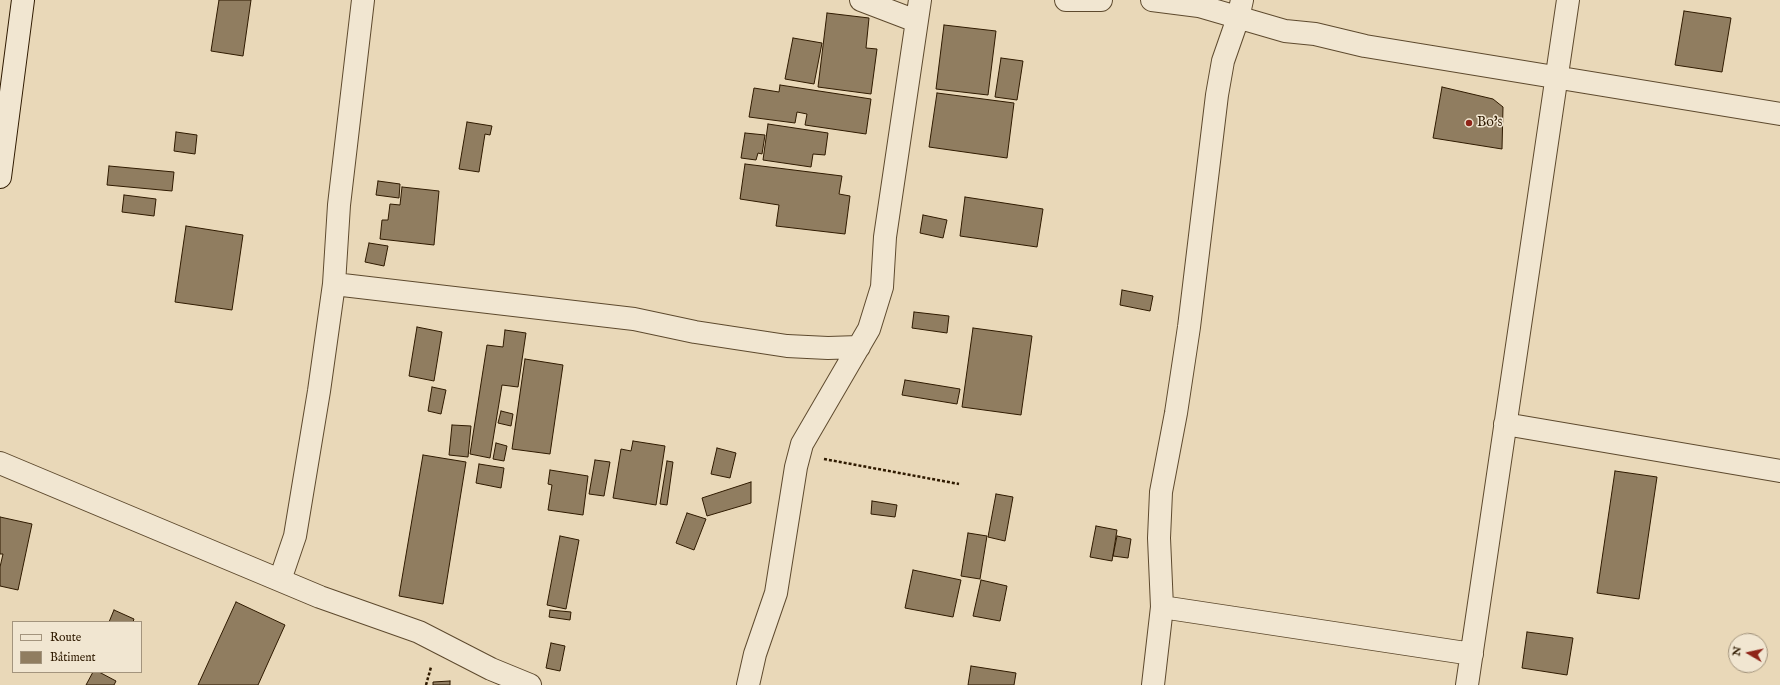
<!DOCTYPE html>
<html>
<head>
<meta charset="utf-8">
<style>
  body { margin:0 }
  #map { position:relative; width:1780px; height:685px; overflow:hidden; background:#e9d8b8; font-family:"IM FELL English",serif }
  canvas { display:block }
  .legend { position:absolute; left:12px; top:621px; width:130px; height:52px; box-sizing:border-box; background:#f1e6d1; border:1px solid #a3947d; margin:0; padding:5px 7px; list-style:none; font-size:12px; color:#2f1a00 }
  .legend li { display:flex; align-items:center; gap:8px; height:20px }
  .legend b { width:20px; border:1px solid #a3947d }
  .north { position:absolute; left:1728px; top:633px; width:40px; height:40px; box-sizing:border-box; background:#f1e6d1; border:1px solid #a3947d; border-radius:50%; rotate:279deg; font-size:11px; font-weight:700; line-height:16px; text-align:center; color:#2f1a00 }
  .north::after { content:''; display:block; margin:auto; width:14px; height:18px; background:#8f2418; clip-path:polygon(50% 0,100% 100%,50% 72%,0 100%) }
</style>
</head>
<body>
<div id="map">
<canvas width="1780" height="685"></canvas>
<ul class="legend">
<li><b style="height:5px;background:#f1e6d1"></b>Route</li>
<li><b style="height:11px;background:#907d60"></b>Bâtiment</li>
</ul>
<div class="north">N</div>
</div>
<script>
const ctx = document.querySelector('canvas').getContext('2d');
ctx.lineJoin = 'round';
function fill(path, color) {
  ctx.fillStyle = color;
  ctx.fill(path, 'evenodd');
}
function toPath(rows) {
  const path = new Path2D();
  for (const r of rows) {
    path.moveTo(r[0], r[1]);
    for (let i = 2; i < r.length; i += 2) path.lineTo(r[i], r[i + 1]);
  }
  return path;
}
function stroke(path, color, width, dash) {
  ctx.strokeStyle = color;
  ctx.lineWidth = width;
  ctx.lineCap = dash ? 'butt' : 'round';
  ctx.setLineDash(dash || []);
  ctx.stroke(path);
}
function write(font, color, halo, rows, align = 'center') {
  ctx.font = font + ' "IM FELL English",serif';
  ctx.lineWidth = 3;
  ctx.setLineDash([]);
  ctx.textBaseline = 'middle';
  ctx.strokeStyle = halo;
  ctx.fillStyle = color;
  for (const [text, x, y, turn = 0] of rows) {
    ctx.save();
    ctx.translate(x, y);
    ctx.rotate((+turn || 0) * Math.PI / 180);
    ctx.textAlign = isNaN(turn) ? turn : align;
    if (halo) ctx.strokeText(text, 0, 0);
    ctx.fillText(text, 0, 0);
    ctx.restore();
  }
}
const building = toPath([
  [219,0,251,0,243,56,211,51,219,0],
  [1684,11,1731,18,1722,72,1675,65,1684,11],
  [827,13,869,18,866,48,877,49,871,94,818,87,827,13],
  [944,25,996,31,988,95,936,89,944,25],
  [793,38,822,43,814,84,785,79,793,38],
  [1001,58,1023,61,1017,100,995,97,1001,58],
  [780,85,871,99,866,134,805,125,807,114,797,112,795,123,749,117,754,88,779,92,780,85],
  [1442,87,1493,99,1503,107,1502,149,1433,138,1442,87],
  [937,93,1014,103,1007,158,929,147,937,93],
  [467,122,492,126,490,135,485,134,479,172,459,169,467,122],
  [768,124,828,133,825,155,813,154,811,167,763,160,768,124],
  [176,132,197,135,195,154,174,151,176,132],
  [745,133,765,135,762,154,758,153,756,160,741,158,745,133],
  [745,164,842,176,839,194,850,196,845,234,776,226,779,205,740,199,745,164],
  [109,166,174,172,172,191,107,185,109,166],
  [378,181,400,184,399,198,376,195,378,181],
  [402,187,439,191,434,245,380,239,382,220,388,220,390,204,400,205,402,187],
  [124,195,156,199,154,216,122,212,124,195],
  [965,197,1043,209,1037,247,960,236,965,197],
  [923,215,947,220,943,238,920,233,923,215],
  [186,226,243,235,232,310,175,302,186,226],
  [369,243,388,246,384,266,365,262,369,243],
  [1122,290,1153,296,1150,311,1120,305,1122,290],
  [914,312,949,316,947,333,912,328,914,312],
  [417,327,442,332,434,381,409,376,417,327],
  [973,328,1032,336,1021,415,962,407,973,328],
  [505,330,526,333,518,387,502,385,490,458,470,454,487,345,503,347,505,330],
  [525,359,563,365,550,454,512,449,525,359],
  [905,380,960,389,957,404,902,395,905,380],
  [432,387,446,390,441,414,428,411,432,387],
  [501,411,513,414,511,426,498,423,501,411],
  [452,425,471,426,468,457,449,455,452,425],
  [633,441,665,446,656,505,613,498,621,449,631,451,633,441],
  [496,443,507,446,504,461,493,459,496,443],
  [717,448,736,453,730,478,711,474,717,448],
  [423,455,466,462,443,604,399,596,423,455],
  [595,460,610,462,604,496,589,494,595,460],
  [667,461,673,462,667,505,660,504,667,461],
  [479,464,504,468,501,488,476,483,479,464],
  [550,470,588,476,583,515,548,510,552,485,548,484,550,470],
  [1615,471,1657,477,1639,599,1597,593,1615,471],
  [751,482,751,503,707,516,702,498,751,482],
  [996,494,1013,497,1005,541,988,537,996,494],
  [872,501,897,505,895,517,871,514,872,501],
  [687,513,706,519,694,550,676,543,687,513],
  [0,517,32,524,18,590,0,586,0,567,3,554,0,554,0,517],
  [1096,526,1117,530,1112,561,1090,557,1096,526],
  [968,533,987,536,980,579,961,576,968,533],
  [560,536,579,540,566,609,547,605,560,536],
  [1117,536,1131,539,1128,558,1113,556,1117,536],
  [913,570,961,580,953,617,905,608,913,570],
  [981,580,1007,586,1000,621,973,616,981,580],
  [236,602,285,625,258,685,198,685,236,602],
  [114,610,134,619,133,622,109,622,114,610],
  [550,610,571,612,570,620,549,617,550,610],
  [1527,632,1573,638,1567,675,1522,668,1527,632],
  [551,643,565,646,560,671,546,668,551,643],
  [971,666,1016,673,1014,685,968,685,971,666],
  [93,672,99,672,116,681,114,685,86,685,93,672],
  [450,681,450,685,433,685,433,682,450,681]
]);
const path = toPath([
  [824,459,959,484],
  [426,685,431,667]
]);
const minor = toPath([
  [861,0,916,21],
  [1066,0,1101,0],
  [1152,0,1199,6,1285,31,1315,34,1365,46,1780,114],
  [334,284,634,319,695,332,787,346,828,348,859,347],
  [1505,424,1780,471],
  [0,463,320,597,419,632,491,669,530,685],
  [280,580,295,536,319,391,334,284,339,205,363,0],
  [1162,607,1472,654],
  [748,685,755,654,776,593,796,467,802,444,869,329,882,287,885,237,920,0],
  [1153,685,1162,607,1159,538,1161,492,1176,413,1189,327,1217,95,1223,61,1238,18,1242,0],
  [1467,685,1568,0]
]);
const secondary = toPath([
  [0,177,23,0]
]);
const markers = [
  [1469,123,4,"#8f2418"]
];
const poiNames = [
  ["Bo's",1477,123]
];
fill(building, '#907d60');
stroke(building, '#2f1a00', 1);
stroke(minor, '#5e4a2e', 24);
stroke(secondary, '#2f1a00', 24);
stroke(path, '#2f1a00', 2.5, [3, 2]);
stroke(minor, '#f1e6d1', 22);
stroke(secondary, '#f1e6d1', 22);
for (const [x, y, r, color] of markers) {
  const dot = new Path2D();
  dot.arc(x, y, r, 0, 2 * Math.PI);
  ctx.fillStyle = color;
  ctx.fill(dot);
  stroke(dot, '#f1e6d1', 1.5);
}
write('14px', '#2f1a00', '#f1e6d1', poiNames, 'left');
</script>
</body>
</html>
